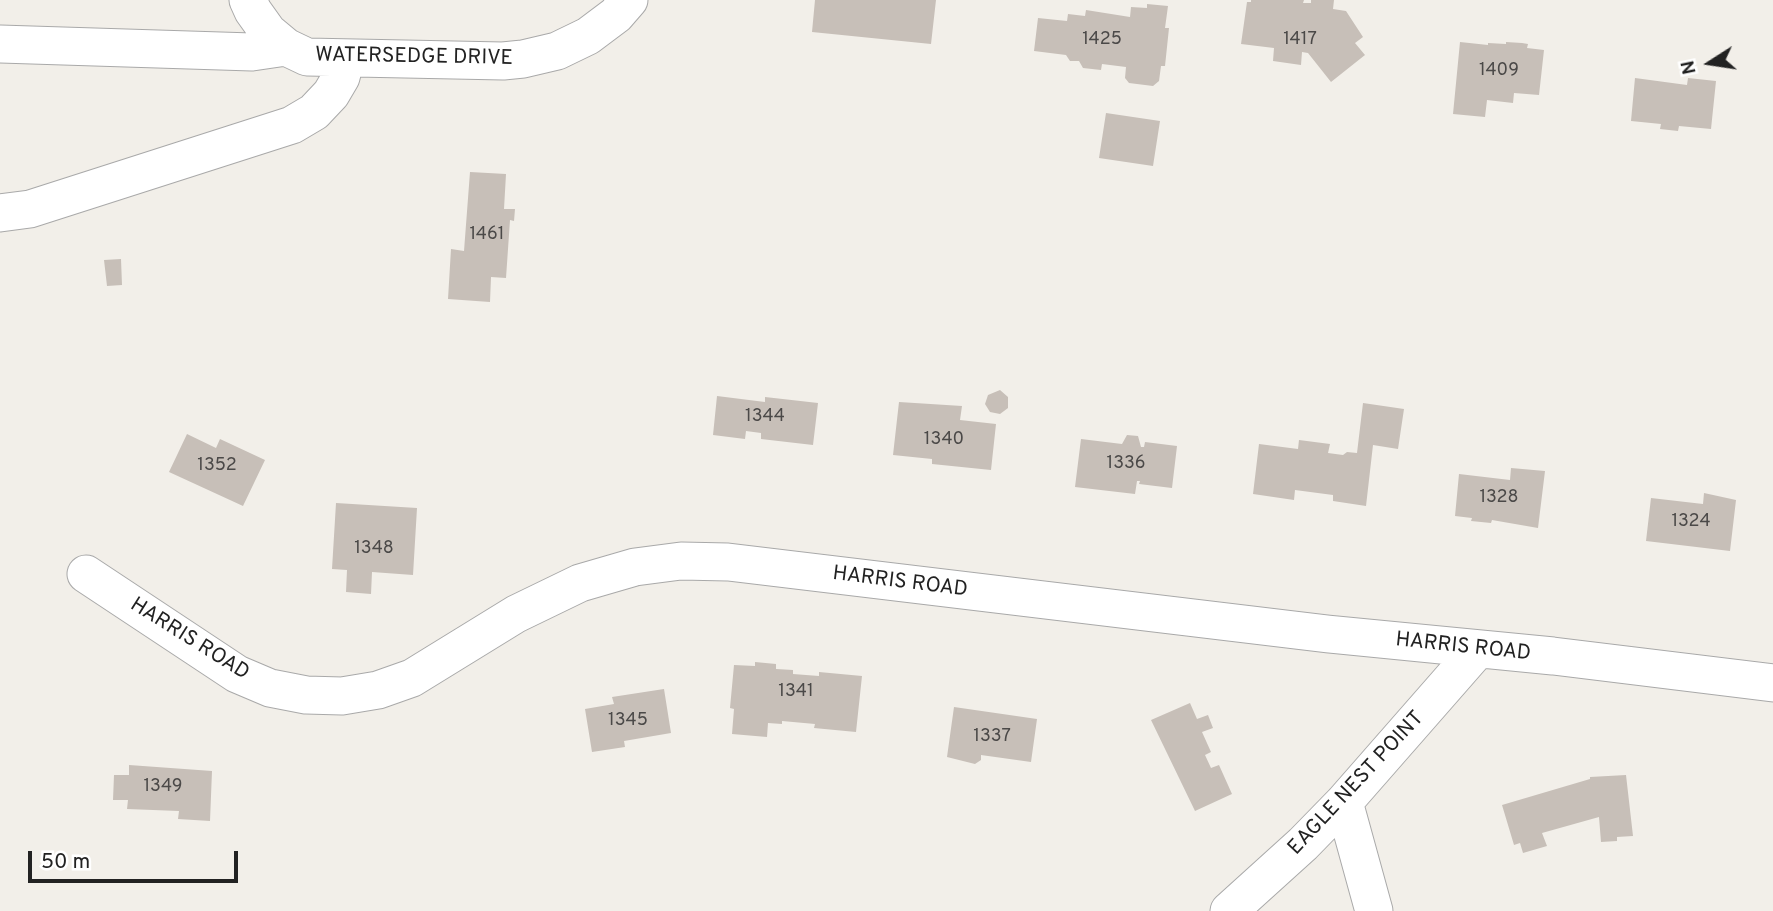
<!DOCTYPE html>
<html>
<head>
<meta charset="utf-8">
<style>
  body { margin:0 }
  #map { position:relative; width:1773px; height:911px; overflow:hidden; background:#f2efe9; font-family:Overpass,sans-serif }
  canvas { display:block }
  .north { position:absolute; left:1675px; top:28px; width:70px; height:70px; -webkit-text-stroke:5px #fff; paint-order:stroke; rotate:258deg; font-size:19px; font-weight:700; line-height:28px; text-align:center; color:#222 }
  .north::after { content:''; display:block; margin:auto; width:24px; height:32px; background:#222; clip-path:polygon(50% 0,100% 100%,50% 72%,0 100%) }
  .scale { position:absolute; left:28px; top:851px; width:210px; height:32px; box-sizing:border-box; border:4px solid #222; border-top:0; padding-left:9px; font-size:21px; line-height:24px; white-space:nowrap; color:#222; -webkit-text-stroke:5px #fff; paint-order:stroke }
</style>
</head>
<body>
<div id="map">
<canvas width="1773" height="911"></canvas>
<div class="north">N</div>
<div class="scale">50 m</div>
</div>
<script>
const ctx = document.querySelector('canvas').getContext('2d');
ctx.lineJoin = 'round';
function fill(path, color) {
  ctx.fillStyle = color;
  ctx.fill(path, 'evenodd');
}
function toPath(rows) {
  const path = new Path2D();
  for (const r of rows) {
    path.moveTo(r[0], r[1]);
    for (let i = 2; i < r.length; i += 2) path.lineTo(r[i], r[i + 1]);
  }
  return path;
}
function stroke(path, color, width, dash) {
  ctx.strokeStyle = color;
  ctx.lineWidth = width;
  ctx.lineCap = dash ? 'butt' : 'round';
  ctx.setLineDash(dash || []);
  ctx.stroke(path);
}
function write(font, color, halo, rows, align = 'center') {
  ctx.font = font + ' Overpass,sans-serif';
  ctx.lineWidth = 7;
  ctx.setLineDash([]);
  ctx.textBaseline = 'middle';
  ctx.strokeStyle = halo;
  ctx.fillStyle = color;
  for (const [text, x, y, turn = 0] of rows) {
    ctx.save();
    ctx.translate(x, y);
    ctx.rotate((+turn || 0) * Math.PI / 180);
    ctx.textAlign = isNaN(turn) ? turn : align;
    if (halo) ctx.strokeText(text, 0, 0);
    ctx.fillText(text, 0, 0);
    ctx.restore();
  }
}
const building = toPath([
  [815,0,936,0,931,44,812,32],
  [1251,0,1304,0,1303,3,1311,3,1311,0,1334,0,1333,9,1346,11,1363,37,1355,43,1365,55,1331,82,1308,53,1302,52,1301,65,1273,61,1274,48,1241,44,1247,2,1251,2],
  [1147,4,1168,6,1165,28,1169,28,1165,66,1161,66,1159,81,1153,86,1129,83,1125,78,1126,67,1102,64,1101,70,1083,68,1079,61,1070,61,1066,55,1034,51,1038,18,1067,21,1068,14,1085,16,1086,10,1130,17,1131,7,1147,8],
  [1460,42,1488,45,1488,43,1506,44,1506,42,1522,43,1528,44,1527,48,1544,50,1539,95,1514,93,1513,103,1487,100,1485,117,1453,114],
  [1635,78,1687,85,1688,78,1716,81,1711,129,1679,126,1678,131,1660,129,1661,124,1631,121],
  [1106,113,1160,121,1153,166,1099,158],
  [470,172,506,174,504,209,515,209,514,221,510,220,506,278,491,277,490,302,448,299,451,249,464,251],
  [121,259,122,285,107,286,104,260],
  [1000,390,1008,397,1008,408,1000,414,990,412,985,404,988,395],
  [717,396,765,402,765,397,818,403,813,445,761,439,761,433,746,431,745,439,713,435],
  [899,402,962,406,960,420,996,424,991,470,932,464,932,459,893,455],
  [1363,403,1404,409,1398,449,1373,445,1366,506,1333,501,1333,495,1295,490,1294,500,1253,494,1259,444,1298,449,1299,440,1330,444,1328,453,1343,455,1347,452,1357,453],
  [187,434,216,448,220,439,265,460,243,506,169,472],
  [1127,435,1138,436,1141,447,1144,447,1145,442,1177,446,1172,488,1139,484,1140,481,1137,481,1135,494,1075,487,1081,439,1122,444],
  [1511,468,1545,471,1538,528,1492,520,1491,523,1471,521,1472,518,1455,516,1459,474,1510,480],
  [1704,493,1736,500,1730,551,1646,541,1651,498,1703,504],
  [336,503,417,508,413,575,372,572,371,594,346,592,347,570,332,569],
  [755,662,776,664,776,669,793,670,793,674,819,676,819,672,862,676,856,732,814,728,815,724,782,721,782,724,768,723,767,737,732,734,734,709,730,708,734,665,755,666],
  [664,689,671,733,624,741,625,747,592,752,585,709,614,704,612,697],
  [1190,703,1197,719,1208,715,1213,728,1202,732,1211,752,1205,755,1211,768,1219,765,1232,794,1195,811,1151,720],
  [954,707,1037,719,1031,762,981,755,981,760,975,764,947,757],
  [129,765,212,771,210,821,178,819,179,811,127,809,128,800,113,800,114,775,129,775],
  [1626,775,1633,836,1617,837,1617,841,1601,842,1599,817,1542,833,1547,846,1523,853,1520,843,1514,845,1502,805,1590,779,1590,777]
]);
const minor = toPath([
  [248,0,253,11,268,32,286,47,307,57,503,61,523,59,557,51,588,36,616,15,629,0],
  [0,44,252,52,286,47],
  [0,213,30,209,292,125,314,112,331,94,341,77,346,58],
  [86,574,237,674,270,688,306,695,342,696,378,690,412,678,516,614,580,583,635,567,681,561,728,562,1328,634,1553,656,1773,683],
  [1344,802,1374,911],
  [1229,911,1303,844,1344,802,1478,649]
]);
const numberNames = [
  ["1425",1102,40],
  ["1417",1300,40],
  ["1409",1499,71],
  ["1461",487,235],
  ["1344",765,417],
  ["1340",944,440],
  ["1336",1126,464],
  ["1352",217,466],
  ["1328",1499,498],
  ["1324",1691,522],
  ["1348",374,549],
  ["1341",796,692],
  ["1345",628,721],
  ["1337",992,737],
  ["1349",163,787]
];
const streetNames = [
  ["WATERSEDGE DRIVE",414,58,1],
  ["HARRIS ROAD",900,583,7],
  ["HARRIS ROAD",189,640,32],
  ["HARRIS ROAD",1463,648,6],
  ["EAGLE NEST POINT",1357,784,-47]
];
fill(building, '#c7bfb8');
stroke(minor, '#a9a9a9', 39);
stroke(minor, '#fff', 37);
write('18px', '#4b4948', null, numberNames);
write('21px', '#222', '#fff', streetNames);
</script>
</body>
</html>
